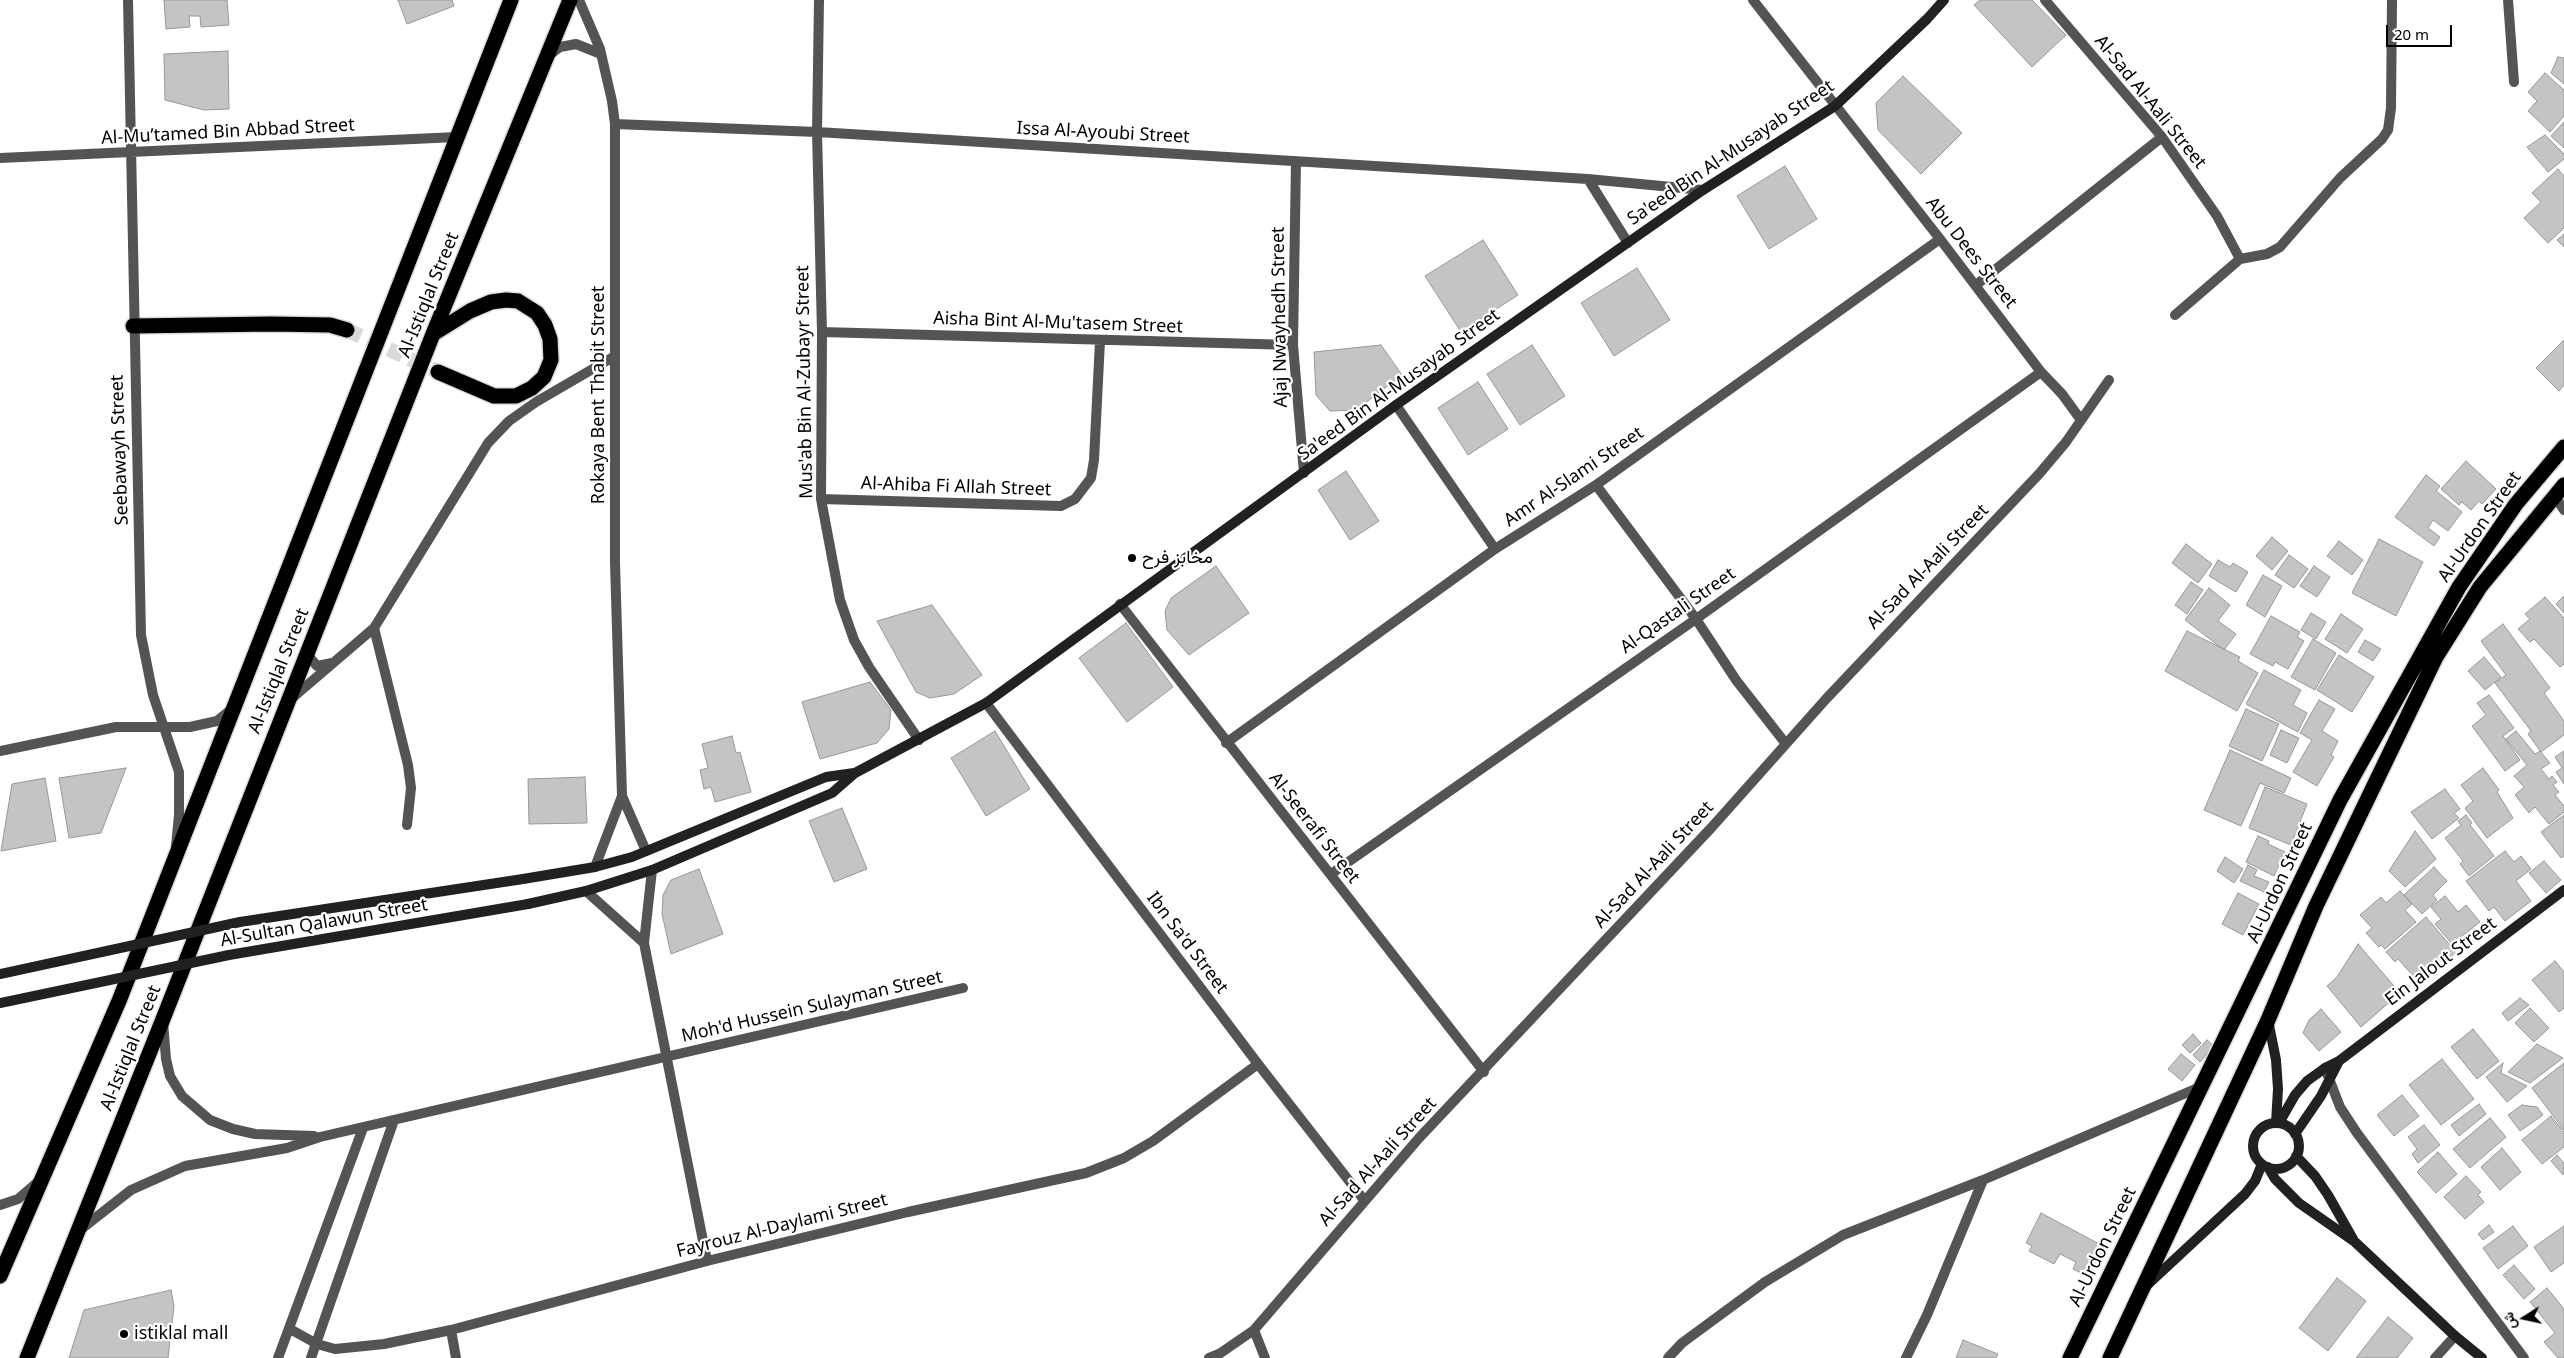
<!DOCTYPE html>
<html>
<head>
<meta charset="utf-8">
<style>
  body { margin:0 }
  #map { position:relative; width:2564px; height:1358px; overflow:hidden; background:#fff; font-family:"Noto Sans",Vazirmatn,sans-serif }
  canvas { display:block }
  .north { position:absolute; left:2499px; top:1293px; width:50px; height:50px; -webkit-text-stroke:4px #fff; paint-order:stroke; rotate:260deg; font-size:14px; font-weight:700; line-height:20px; text-align:center; color:#000 }
  .north::after { content:''; display:block; margin:auto; width:18px; height:22px; background:#000; clip-path:polygon(50% 0,100% 100%,50% 72%,0 100%) }
  .scale { position:absolute; left:2386px; top:25px; width:66px; height:22px; box-sizing:border-box; border:2px solid #000; border-top:0; padding-left:6px; font-size:15px; line-height:18px; white-space:nowrap; color:#000; -webkit-text-stroke:4px #fff; paint-order:stroke }
</style>
</head>
<body>
<div id="map">
<canvas width="2564" height="1358"></canvas>
<div class="north">ش</div>
<div class="scale">20 m</div>
</div>
<script>
const ctx = document.querySelector('canvas').getContext('2d');
ctx.lineJoin = 'round';
function fill(path, color) {
  ctx.fillStyle = color;
  ctx.fill(path, 'evenodd');
}
function toPath(rows) {
  const path = new Path2D();
  for (const r of rows) {
    if (r.length === 3) {
      path.moveTo(r[0] + r[2], r[1]);
      path.arc(r[0], r[1], r[2], 0, 2 * Math.PI);
      continue;
    }
    path.moveTo(r[0], r[1]);
    for (let i = 2; i < r.length; i += 2) path.lineTo(r[i], r[i + 1]);
  }
  return path;
}
function stroke(path, color, width, dash) {
  ctx.strokeStyle = color;
  ctx.lineWidth = width;
  ctx.lineCap = dash ? 'butt' : 'round';
  ctx.setLineDash(dash || []);
  ctx.stroke(path);
}
function write(font, color, halo, rows, align = 'center') {
  ctx.font = font + ' "Noto Sans",Vazirmatn,sans-serif';
  ctx.lineWidth = 4.5;
  ctx.setLineDash([]);
  ctx.textBaseline = 'middle';
  ctx.strokeStyle = halo;
  ctx.fillStyle = color;
  for (const [text, x, y, turn = 0] of rows) {
    ctx.save();
    ctx.translate(x, y);
    ctx.rotate((+turn || 0) * Math.PI / 180);
    ctx.textAlign = isNaN(turn) ? turn : align;
    if (halo) ctx.strokeText(text, 0, 0);
    ctx.fillText(text, 0, 0);
    ctx.restore();
  }
}
const building = toPath([
  [164,0,227,0,229,25,201,27,200,16,189,16,190,27,166,29,164,0],
  [398,0,452,0,454,6,407,24,398,0],
  [1980,0,2032,0,2066,35,2032,67,1974,5,1980,0],
  [228,51,229,109,204,110,165,100,164,54,228,51],
  [2558,57,2564,58,2564,84,2551,73,2558,57],
  [2545,73,2564,90,2564,116,2550,132,2528,111,2537,101,2528,92,2545,73],
  [1903,76,1962,133,1921,174,1878,130,1876,103,1903,76],
  [2564,122,2564,148,2551,136,2564,122],
  [2545,135,2564,154,2564,159,2548,172,2527,147,2545,135],
  [1785,166,1817,219,1769,249,1737,196,1785,166],
  [2558,169,2564,176,2564,228,2548,243,2524,218,2541,202,2532,193,2558,169],
  [2564,234,2564,247,2557,240,2564,234],
  [1483,240,1518,295,1461,332,1425,276,1483,240],
  [1637,268,1670,320,1614,356,1581,303,1637,268],
  [2564,340,2564,385,2559,391,2536,368,2564,340],
  [1381,345,1402,375,1356,410,1330,411,1316,395,1314,352,1381,345],
  [1532,345,1565,396,1520,425,1487,374,1532,345],
  [1478,382,1508,429,1468,455,1438,408,1478,382],
  [2466,461,2496,489,2482,504,2479,501,2471,510,2462,502,2459,505,2441,489,2466,461],
  [1346,471,1379,521,1350,540,1318,490,1346,471],
  [2426,475,2440,486,2436,491,2462,512,2448,531,2433,520,2428,528,2440,537,2434,546,2395,517,2426,475],
  [2272,537,2288,551,2272,570,2256,556,2272,537],
  [2379,539,2423,562,2396,616,2352,593,2379,539],
  [2339,541,2363,560,2352,575,2327,556,2339,541],
  [2186,544,2212,564,2198,583,2172,563,2186,544],
  [2289,555,2308,569,2294,588,2275,575,2289,555],
  [2218,560,2230,567,2233,563,2248,572,2236,592,2209,576,2218,560],
  [1216,566,1249,613,1189,655,1167,630,1165,611,1171,598,1216,566],
  [2314,566,2330,577,2317,597,2300,586,2314,566],
  [2263,575,2282,586,2265,617,2246,605,2263,575],
  [2191,582,2203,590,2187,614,2175,605,2191,582],
  [2209,588,2230,605,2218,621,2236,634,2224,650,2185,620,2209,588],
  [2564,596,2564,613,2556,604,2564,596],
  [2545,597,2564,618,2564,664,2560,667,2534,639,2530,642,2518,629,2530,619,2525,614,2545,597],
  [932,605,982,675,954,694,930,698,916,692,877,621,932,605],
  [2311,613,2326,622,2316,639,2301,630,2311,613],
  [2341,614,2363,629,2347,653,2325,639,2341,614],
  [2271,616,2300,632,2297,637,2304,641,2288,669,2275,662,2273,666,2250,654,2271,616],
  [1126,623,1173,687,1127,722,1079,658,1126,623],
  [2503,624,2550,688,2544,693,2564,721,2564,735,2541,752,2528,734,2531,731,2495,683,2506,675,2481,641,2503,624],
  [2187,631,2240,657,2238,661,2258,673,2237,711,2165,671,2187,631],
  [2313,639,2336,653,2315,690,2291,677,2313,639],
  [2365,640,2381,649,2373,661,2358,652,2365,640],
  [2339,655,2374,677,2352,712,2317,690,2339,655],
  [2484,657,2501,677,2485,690,2468,671,2484,657],
  [2264,670,2301,690,2293,705,2307,713,2298,732,2246,704,2264,670],
  [870,682,891,710,889,729,877,743,820,759,802,702,870,682],
  [2489,695,2514,728,2503,736,2520,760,2505,771,2472,726,2486,715,2477,703,2489,695],
  [2319,700,2335,709,2322,731,2338,741,2331,755,2334,757,2317,786,2293,772,2312,740,2300,733,2319,700],
  [2246,709,2279,724,2262,761,2229,746,2246,709],
  [2281,730,2299,738,2287,763,2270,755,2281,730],
  [995,731,1030,789,986,816,951,758,995,731],
  [2516,731,2535,754,2540,751,2550,763,2541,769,2549,779,2552,776,2557,782,2553,785,2559,792,2555,795,2564,806,2564,812,2549,824,2535,807,2529,813,2515,795,2524,787,2514,776,2527,765,2506,739,2516,731],
  [732,736,736,753,740,752,751,792,715,802,711,787,704,789,700,770,708,768,702,744,732,736],
  [2230,750,2291,778,2284,793,2260,783,2241,826,2204,810,2230,750],
  [2564,751,2564,784,2556,772,2562,768,2555,757,2564,751],
  [126,768,101,833,69,838,59,778,126,768],
  [2483,768,2499,790,2497,792,2513,818,2487,838,2465,808,2473,801,2461,785,2483,768],
  [585,777,587,823,529,824,528,779,585,777],
  [45,778,56,841,1,851,12,784,45,778],
  [2265,787,2307,804,2291,845,2249,828,2265,787],
  [2445,789,2460,809,2454,813,2459,818,2432,839,2411,812,2445,789],
  [842,808,867,869,834,882,809,821,842,808],
  [2466,815,2472,823,2470,825,2494,856,2469,876,2460,864,2463,861,2445,838,2461,825,2458,821,2466,815],
  [2564,815,2564,856,2561,858,2541,832,2564,815],
  [2415,831,2436,859,2405,887,2389,871,2415,831],
  [2258,836,2269,841,2268,844,2285,852,2274,876,2246,862,2258,836],
  [2505,851,2514,862,2521,856,2531,869,2516,881,2531,901,2505,921,2494,907,2489,911,2466,881,2505,851],
  [2225,857,2243,869,2234,883,2217,871,2225,857],
  [2544,861,2561,880,2546,893,2529,873,2544,861],
  [2248,865,2257,870,2254,876,2269,882,2264,892,2240,881,2248,865],
  [2434,867,2447,881,2433,895,2437,900,2422,914,2404,895,2434,867],
  [699,869,723,934,671,954,662,914,663,895,671,880,699,869],
  [2400,891,2412,904,2405,910,2416,922,2385,949,2381,945,2379,947,2366,933,2372,928,2360,915,2381,897,2386,903,2400,891],
  [2238,893,2259,904,2243,935,2222,924,2238,893],
  [2445,896,2458,912,2466,905,2480,922,2452,944,2435,924,2441,919,2431,907,2445,896],
  [2426,917,2456,952,2437,969,2432,963,2415,978,2398,959,2395,962,2386,952,2426,917],
  [2358,944,2400,993,2361,1027,2327,986,2337,977,2358,944],
  [2555,961,2564,972,2564,1008,2559,1012,2532,980,2555,961],
  [2520,998,2529,1005,2508,1021,2502,1013,2520,998],
  [2530,1008,2549,1028,2534,1042,2515,1023,2530,1008],
  [2321,1009,2341,1032,2319,1051,2303,1033,2309,1020,2321,1009],
  [2473,1029,2499,1061,2477,1079,2451,1047,2473,1029],
  [2193,1034,2201,1043,2190,1053,2182,1045,2193,1034],
  [2207,1040,2214,1046,2200,1062,2193,1055,2207,1040],
  [2537,1044,2563,1058,2530,1083,2508,1072,2537,1044],
  [2181,1054,2195,1065,2182,1081,2168,1069,2181,1054],
  [2442,1059,2474,1099,2441,1125,2409,1085,2442,1059],
  [2503,1063,2501,1073,2527,1086,2507,1102,2486,1077,2503,1063],
  [2564,1063,2564,1130,2532,1088,2564,1063],
  [2402,1095,2419,1116,2394,1136,2377,1115,2402,1095],
  [2479,1104,2486,1114,2459,1136,2451,1125,2479,1104],
  [2522,1105,2537,1107,2543,1115,2520,1131,2508,1115,2522,1105],
  [2551,1116,2564,1132,2564,1147,2542,1164,2522,1140,2551,1116],
  [2490,1118,2506,1137,2470,1168,2453,1149,2490,1118],
  [2424,1125,2440,1145,2418,1163,2412,1154,2417,1149,2408,1137,2424,1125],
  [2502,1148,2521,1172,2500,1190,2481,1167,2502,1148],
  [2438,1152,2457,1174,2436,1193,2417,1172,2438,1152],
  [2557,1155,2564,1163,2563,1175,2551,1161,2557,1155],
  [2466,1176,2481,1192,2478,1195,2484,1202,2465,1219,2444,1197,2466,1176],
  [2041,1213,2105,1247,2089,1277,2073,1269,2076,1262,2060,1254,2054,1264,2029,1251,2032,1246,2026,1243,2041,1213],
  [2489,1225,2494,1232,2483,1240,2478,1234,2489,1225],
  [2513,1226,2528,1246,2498,1269,2483,1248,2513,1226],
  [2564,1226,2564,1263,2551,1272,2534,1247,2564,1226],
  [2514,1265,2535,1289,2524,1299,2503,1275,2514,1265],
  [2337,1278,2366,1301,2328,1351,2299,1328,2337,1278],
  [2547,1288,2564,1309,2564,1358,2558,1358,2544,1342,2555,1333,2530,1302,2547,1288],
  [171,1290,174,1306,168,1358,69,1358,84,1310,171,1290],
  [2388,1317,2413,1338,2397,1358,2356,1358,2388,1317],
  [1963,1340,1998,1354,1996,1358,1956,1358,1963,1340]
]);
const highwayTunnel = toPath([
  [347,330,438,372]
]);
const street = toPath([
  [128,0,141,635,153,695,179,772,179,815,176,846],
  [579,0,600,49,612,101,615,124,615,563,622,796,646,851],
  [819,0,817,132,822,332,821,499,840,600,854,640,869,667,919,740],
  [1753,0,1940,239,2041,372,2062,394,2081,420],
  [2045,0,2162,137,2217,216,2240,259],
  [2508,0,2514,82],
  [548,56,560,47,576,44,601,54],
  [615,124,817,132,1588,179,1703,190],
  [0,158,457,137],
  [1296,161,1293,345,1304,473],
  [1588,179,1628,243],
  [1976,285,2162,137],
  [2175,315,2240,259,2267,254,2280,247,2340,178,2382,139,2388,130,2391,108,2392,0],
  [822,332,1293,345],
  [1396,405,1495,549],
  [1596,485,1696,619,1736,680,1786,744],
  [2554,495,2564,510],
  [821,499,1061,506,1075,499,1091,478,1094,460,1100,341],
  [1120,604,1484,1072],
  [374,628,408,765,411,788,407,825],
  [306,653,317,666,332,663],
  [291,699,374,628,488,443,509,421,536,402,615,356],
  [986,703,1258,1064,1364,1200],
  [1226,743,1495,549,1596,485,1940,239],
  [0,751,116,727,190,727,217,721,232,709],
  [595,867,622,796],
  [652,870,644,943,707,1261],
  [1331,874,1696,619,2041,372],
  [586,891,644,943],
  [163,1022,166,1059,170,1076,182,1096,210,1120,233,1129,255,1134,314,1136],
  [2325,1068,2340,1107,2357,1133,2524,1358],
  [0,1205,18,1199,39,1181],
  [80,1230,131,1190,185,1166,287,1148,320,1137,963,988],
  [290,1329,317,1344,335,1349,384,1344,451,1330,707,1261,908,1212,1086,1173,1124,1158,1153,1141,1258,1064],
  [451,1330,456,1358],
  [1254,1330,1265,1358],
  [278,1358,363,1128],
  [311,1358,394,1120],
  [1209,1358,1219,1354,1254,1330,1419,1138,1712,827,1826,699,2039,474,2066,442,2109,380],
  [1668,1358,1682,1343,1765,1282,1843,1235,1983,1180,2200,1087],
  [1906,1358,1927,1315,1983,1180],
  [2435,1358,2455,1336]
]);
const secondary = toPath([
  [523,879,595,867,632,857,826,777,854,773],
  [528,904,586,891,652,870,832,793,855,773,986,703,1396,405,1703,190,1835,106,1927,19,1944,0],
  [2268,1020,2276,1060,2278,1089,2276,1123],
  [2279,1123,2295,1095,2307,1081,2325,1068,2339,1061,2564,890],
  [2276,1146,23],
  [2295,1134,2321,1096,2339,1061],
  [2296,1156,2315,1176,2328,1195,2353,1239],
  [2268,1167,2275,1179,2299,1203,2355,1242,2455,1336,2482,1358],
  [2146,1286,2245,1194,2255,1181,2262,1164]
]);
const highway = toPath([
  [133,326,271,324,330,325,347,330],
  [433,334,470,311,491,302,506,300,518,301,537,313,545,325,550,339,551,360,544,377,532,388,516,396,494,396,438,372],
  [0,1276,119,1001,511,0],
  [27,1358,163,1019,433,334,570,0],
  [2070,1358,2340,800,2459,587,2516,504,2564,447],
  [2110,1358,2268,1020,2316,906,2436,657,2480,587,2564,485]
]);
const secondaryBridge = toPath([
  [0,974,240,922,523,879],
  [0,1003,229,955,528,904]
]);
const markers = [
  [1132,558,5,"#000"],
  [124,1334,5,"#000"]
];
const streetNames = [
  ["Al-Sad Al-Aali Street",2150,102,51],
  ["Al-Mu’tamed Bin Abbad Street",228,132,-3],
  ["Issa Al-Ayoubi Street",1103,133,3],
  ["Sa'eed Bin Al-Musayab Street",1731,153,-34],
  ["Abu Dees Street",1971,253,52],
  ["Al-Istiqlal Street",429,295,-68],
  ["Ajaj Nwayhedh Street",1280,317,-91],
  ["Aisha Bint Al-Mu'tasem Street",1058,323,2],
  ["Mus'ab Bin Al-Zubayr Street",805,382,-91],
  ["Sa'eed Bin Al-Musayab Street",1399,385,-36],
  ["Rokaya Bent Thabit Street",599,395,-90],
  ["Seebawayh Street",120,450,-92],
  ["Amr Al-Slami Street",1574,477,-34],
  ["Al-Ahiba Fi Allah Street",956,487,2],
  ["Al-Urdon Street",2480,527,-55],
  ["Al-Sad Al-Aali Street",1928,567,-46],
  ["Al-Qastali Street",1678,611,-35],
  ["Al-Istiqlal Street",279,671,-68],
  ["Al-Seerafi Street",1314,828,52],
  ["Al-Sad Al-Aali Street",1654,865,-47],
  ["Al-Urdon Street",2280,883,-65],
  ["Al-Sultan Qalawun Street",324,923,-10],
  ["Ibn Sa'd Street",1187,943,53],
  ["Ein Jalout Street",2441,962,-37],
  ["Moh'd Hussein Sulayman Street",812,1007,-13],
  ["Al-Istiqlal Street",131,1048,-68],
  ["Al-Sad Al-Aali Street",1378,1162,-48],
  ["Fayrouz Al-Daylami Street",782,1226,-14],
  ["Al-Urdon Street",2103,1247,-64]
];
const poiNames = [
  ["مخابز فرح",1142,558],
  ["istiklal mall",134,1334]
];
fill(building, '#c4c4c4');
stroke(building, '#989898', 1);
stroke(highwayTunnel, '#d9d9d9', 15, [15, 8]);
stroke(highway, '#dbdbdb', 18);
stroke(street, '#545454', 10);
stroke(secondary, '#212121', 10);
stroke(highway, '#000', 15);
stroke(secondaryBridge, '#212121', 10);
for (const [x, y, r, color] of markers) {
  const dot = new Path2D();
  dot.arc(x, y, r, 0, 2 * Math.PI);
  ctx.fillStyle = color;
  ctx.fill(dot);
  stroke(dot, '#fff', 2);
}
write('18px', '#000', '#fff', streetNames);
write('18px', '#000', '#fff', poiNames, 'left');
</script>
</body>
</html>
